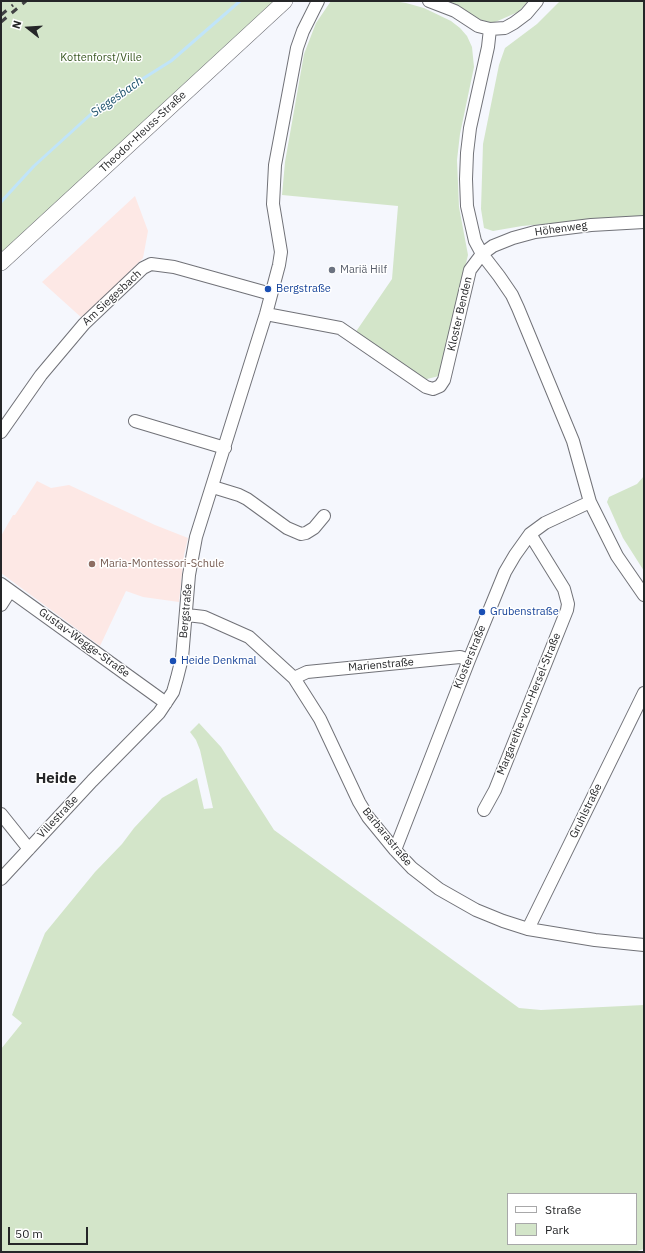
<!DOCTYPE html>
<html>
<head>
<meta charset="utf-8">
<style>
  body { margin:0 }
  #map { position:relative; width:645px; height:1253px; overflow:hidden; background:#f5f7fd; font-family:"IBM Plex Sans",sans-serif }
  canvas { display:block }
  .frame { position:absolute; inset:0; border:2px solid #252628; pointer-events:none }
  .legend { position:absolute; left:507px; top:1193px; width:130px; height:52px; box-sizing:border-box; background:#fff; border:1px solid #a8a8a9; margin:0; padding:5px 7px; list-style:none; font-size:12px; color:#252628 }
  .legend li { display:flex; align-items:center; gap:8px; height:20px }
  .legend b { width:20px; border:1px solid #a8a8a9 }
  .north { position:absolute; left:8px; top:8px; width:40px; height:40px; -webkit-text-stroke:3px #fff; paint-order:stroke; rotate:287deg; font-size:11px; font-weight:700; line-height:16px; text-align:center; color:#252628 }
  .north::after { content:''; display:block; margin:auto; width:14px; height:18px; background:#252628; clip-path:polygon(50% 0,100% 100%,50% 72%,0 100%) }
  .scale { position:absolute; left:8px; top:1227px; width:80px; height:18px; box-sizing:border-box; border:2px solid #252628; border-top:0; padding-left:5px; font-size:12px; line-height:14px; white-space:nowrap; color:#252628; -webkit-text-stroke:3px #fff; paint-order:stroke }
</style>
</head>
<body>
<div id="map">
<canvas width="645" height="1253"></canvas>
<div class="frame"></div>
<ul class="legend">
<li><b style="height:5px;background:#fff"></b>Straße</li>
<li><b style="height:11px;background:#d3e5c9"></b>Park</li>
</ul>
<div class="north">N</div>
<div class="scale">50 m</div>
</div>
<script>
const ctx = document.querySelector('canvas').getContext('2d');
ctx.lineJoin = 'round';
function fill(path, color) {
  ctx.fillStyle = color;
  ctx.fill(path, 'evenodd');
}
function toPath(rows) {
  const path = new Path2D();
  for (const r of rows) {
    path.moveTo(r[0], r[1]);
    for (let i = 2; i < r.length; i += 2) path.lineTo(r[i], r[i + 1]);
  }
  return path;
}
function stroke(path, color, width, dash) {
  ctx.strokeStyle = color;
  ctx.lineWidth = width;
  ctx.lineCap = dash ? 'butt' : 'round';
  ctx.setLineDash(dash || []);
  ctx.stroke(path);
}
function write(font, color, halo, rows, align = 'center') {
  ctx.font = font + ' "IBM Plex Sans",sans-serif';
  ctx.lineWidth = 3;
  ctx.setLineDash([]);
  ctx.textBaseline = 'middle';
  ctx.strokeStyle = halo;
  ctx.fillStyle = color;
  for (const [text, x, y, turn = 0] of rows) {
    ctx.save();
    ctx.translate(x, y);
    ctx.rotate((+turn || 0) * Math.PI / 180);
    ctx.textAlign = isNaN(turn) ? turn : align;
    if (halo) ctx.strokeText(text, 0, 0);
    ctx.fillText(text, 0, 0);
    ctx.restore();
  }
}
const education = toPath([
  [135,196,148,231,143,258,83,319,42,282],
  [37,481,51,488,69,485,155,525,188,538,184,555,179,602,143,597,126,591,100,646,1,573,1,536,13,515,15,515]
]);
const green = toPath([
  [1,1,285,1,1,263],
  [331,1,394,1,406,3,424,8,451,21,460,28,467,36,472,47,474,67,460,134,457,160,459,207,468,255,439,376,427,379,419,377,355,333,392,279,398,206,282,195,285,162,304,54,316,23],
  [446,1,528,1,518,12,493,23,478,19],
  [560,1,644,1,644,219,590,220,522,226,493,231,484,228,481,209,483,144,499,65,505,48,537,24],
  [644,476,644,571,623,538,607,502,609,497,637,484],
  [199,723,221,747,274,830,519,1008,541,1010,644,1005,644,1249,634,1252,1,1252,1,1049,22,1023,12,1015,45,933,95,872,122,844,134,828,162,798,197,778,204,809,213,808,200,750,196,740,190,732],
  [508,1194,636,1194,636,1244,508,1244]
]);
const stream = toPath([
  [1,202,34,166,101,105,171,61,240,1]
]);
const minor = toPath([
  [429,1,455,11,478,26,490,29,505,28,514,23,526,14,537,1],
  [490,29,488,47,470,128,467,153,466,179,467,206,475,241,482,254,499,276,512,295,518,308,573,441,590,502,617,556,644,595],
  [266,314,340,328,426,387,433,389,440,386,444,380,470,270,482,254,493,246,513,238,535,232,591,225,644,222],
  [135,421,225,448],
  [1,432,41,375,84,324,143,268,151,264,174,267,271,294],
  [213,487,239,495,247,499,287,528,301,534,306,533,314,528,324,516],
  [1,584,166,703],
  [1,605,10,591],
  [187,615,204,617,249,637,294,678,320,719,359,802,368,817,395,850,412,868,439,889,476,910,503,921,528,929,595,940,644,945],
  [294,678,307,672,460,657,469,660],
  [484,810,495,790,567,610,568,604,564,589,530,534],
  [1,814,29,849],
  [395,850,469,660,505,572,515,555,530,534,545,523,590,502],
  [1,879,92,781,159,713,173,692,177,678,182,658,189,575,196,537,266,314,279,265,281,252,273,204,275,165,297,48,303,31,318,1],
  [528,929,644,693]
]);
const major = toPath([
  [1,263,285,1]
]);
const rail = toPath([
  [1,15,13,5],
  [1,22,26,1]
]);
const markers = [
  [332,270,4,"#6b7280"],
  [268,289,4,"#1a4fb4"],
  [92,564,4,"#8d6e63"],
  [482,612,4,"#1a4fb4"],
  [173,661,4,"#1a4fb4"]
];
const parkNames = [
  ["Kottenforst/Ville",101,58]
];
const streetNames = [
  ["Theodor-Heuss-Straße",143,132,-43],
  ["Höhenweg",561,229,-8],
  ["Am Siegesbach",112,298,-43],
  ["Kloster Benden",460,314,-77],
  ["Bergstraße",186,611,-85],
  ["Gustav-Wegge-Straße",84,643,36],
  ["Klosterstraße",470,657,-68],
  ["Marienstraße",381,665,-5],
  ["Margarethe-von-Hersel-Straße",529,704,-68],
  ["Gruhlstraße",586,811,-64],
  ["Villestraße",58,817,-47],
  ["Barbarastraße",387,837,51]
];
const worshipNames = [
  ["Mariä Hilf",340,270]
];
const transitNames = [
  ["Bergstraße",276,289],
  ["Grubenstraße",490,612],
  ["Heide Denkmal",181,661]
];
const educationNames = [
  ["Maria-Montessori-Schule",100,564]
];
const waterNames = [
  ["Siegesbach",117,97,-35]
];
const districtNames = [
  ["Heide",56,779]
];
fill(education, '#fde8e5');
fill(green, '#d3e5c9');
stroke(stream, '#c0e4f9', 3);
stroke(minor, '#717278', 14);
stroke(major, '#717278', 16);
stroke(minor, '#fff', 12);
stroke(major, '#fff', 15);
stroke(rail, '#414244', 3, [7, 7]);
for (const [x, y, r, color] of markers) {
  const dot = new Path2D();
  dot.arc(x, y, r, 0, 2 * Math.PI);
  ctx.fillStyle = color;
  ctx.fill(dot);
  stroke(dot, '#fff', 1.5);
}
write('11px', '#375620', '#fff', parkNames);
write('11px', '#252628', '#fff', streetNames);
write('11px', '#5b616d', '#fff', worshipNames, 'left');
write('11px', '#164399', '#fff', transitNames, 'left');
write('11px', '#785e54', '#fff', educationNames, 'left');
write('italic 12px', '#154c67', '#fff', waterNames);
write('bold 15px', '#252628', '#fff', districtNames);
</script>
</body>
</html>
